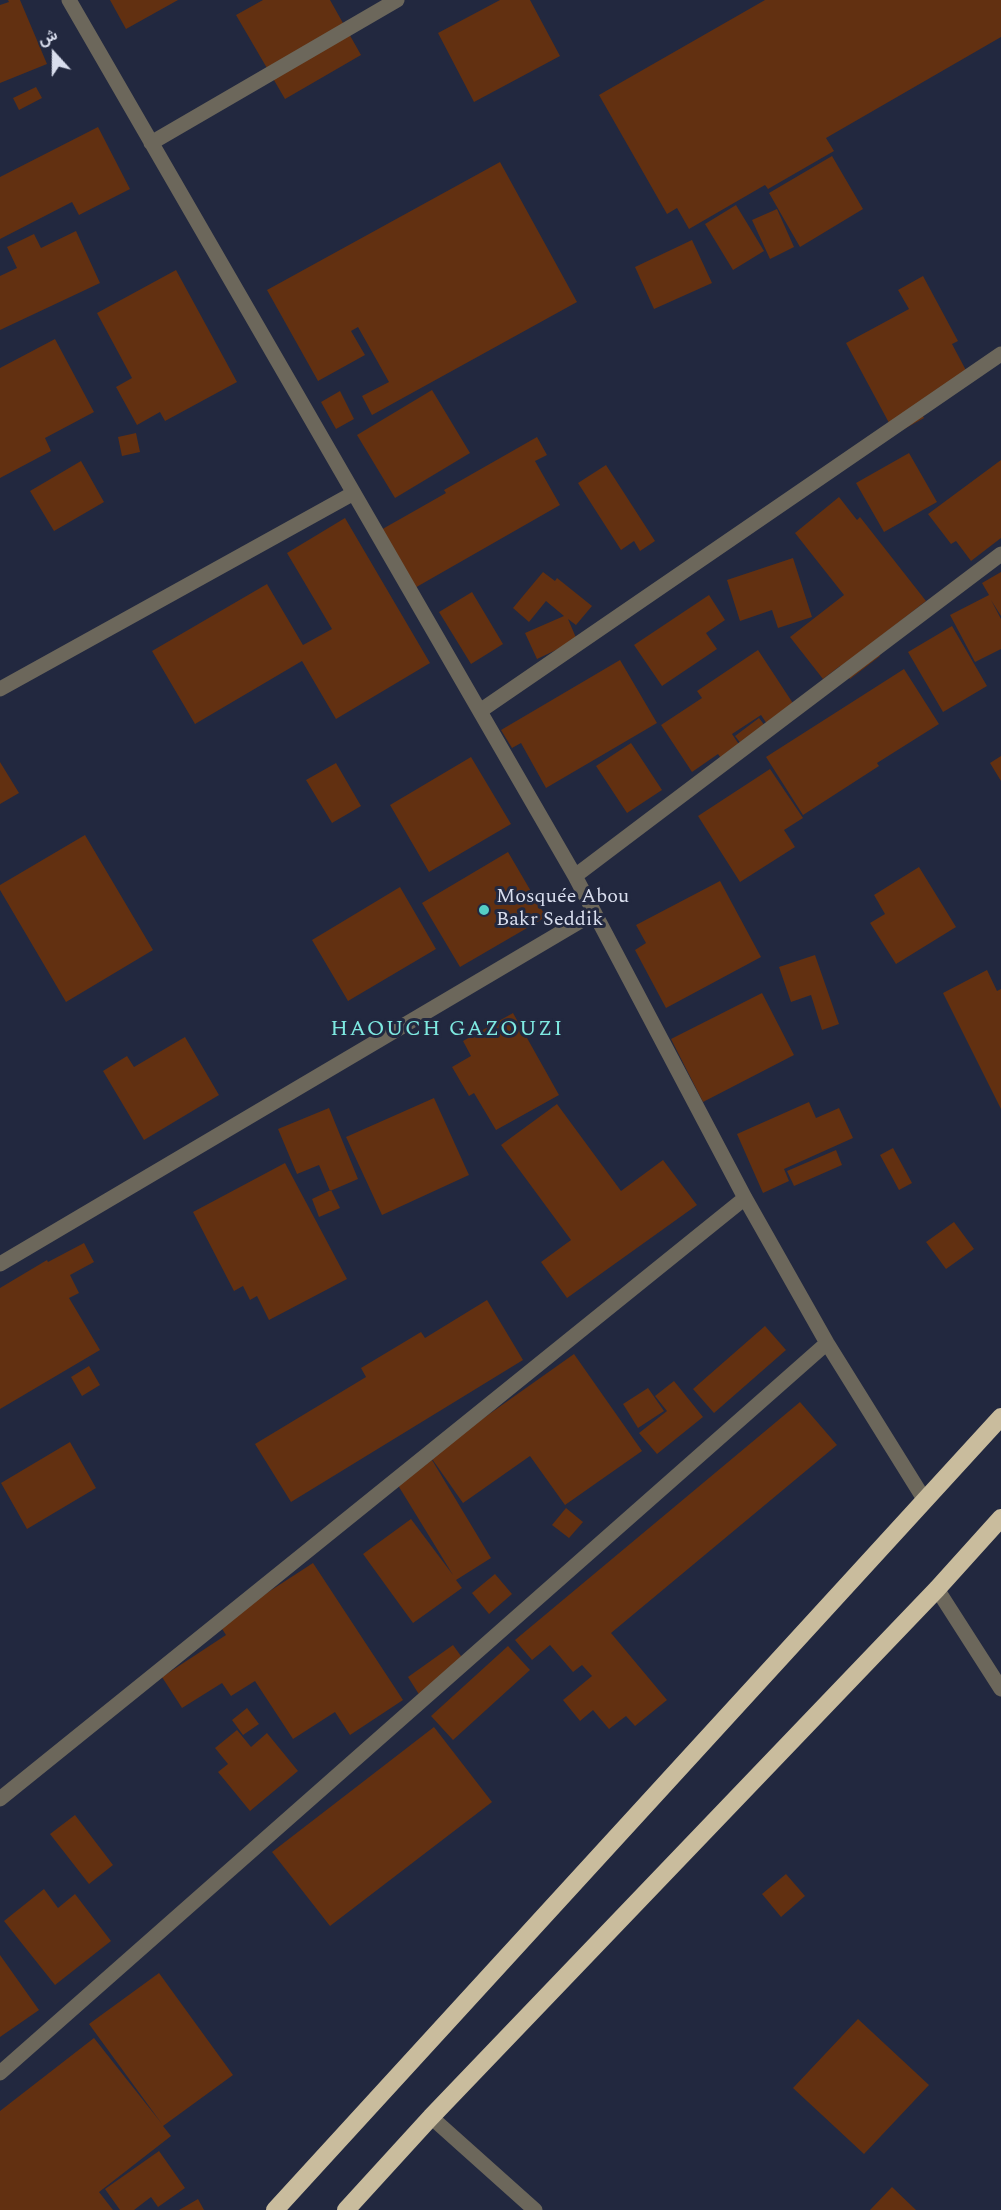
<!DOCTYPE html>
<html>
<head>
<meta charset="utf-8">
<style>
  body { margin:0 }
  #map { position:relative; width:1001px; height:2210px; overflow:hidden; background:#22283f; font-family:Spectral,Vazirmatn,serif }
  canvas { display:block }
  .north { position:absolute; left:24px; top:24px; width:60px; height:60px; -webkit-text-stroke:4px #22283f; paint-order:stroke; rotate:339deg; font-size:16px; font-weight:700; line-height:24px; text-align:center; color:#d9deee }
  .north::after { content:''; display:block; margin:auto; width:21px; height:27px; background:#d9deee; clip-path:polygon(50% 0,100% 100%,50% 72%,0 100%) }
</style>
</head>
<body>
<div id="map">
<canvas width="1001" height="2210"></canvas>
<div class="north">ش</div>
</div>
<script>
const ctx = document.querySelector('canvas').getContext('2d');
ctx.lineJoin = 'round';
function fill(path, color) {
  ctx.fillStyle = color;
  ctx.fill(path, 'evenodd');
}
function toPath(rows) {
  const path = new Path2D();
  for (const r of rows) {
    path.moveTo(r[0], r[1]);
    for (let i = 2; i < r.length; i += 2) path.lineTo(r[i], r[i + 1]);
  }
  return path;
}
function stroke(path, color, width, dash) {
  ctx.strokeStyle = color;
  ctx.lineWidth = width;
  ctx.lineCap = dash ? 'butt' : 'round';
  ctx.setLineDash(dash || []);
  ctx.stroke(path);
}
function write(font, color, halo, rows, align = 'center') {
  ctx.font = font + ' Spectral,serif';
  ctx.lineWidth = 6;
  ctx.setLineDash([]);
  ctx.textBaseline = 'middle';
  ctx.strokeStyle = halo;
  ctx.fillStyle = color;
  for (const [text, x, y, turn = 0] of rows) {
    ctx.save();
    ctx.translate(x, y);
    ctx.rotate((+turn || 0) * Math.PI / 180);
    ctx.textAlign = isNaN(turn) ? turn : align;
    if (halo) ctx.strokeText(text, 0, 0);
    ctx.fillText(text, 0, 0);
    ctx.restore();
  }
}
const building = toPath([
  [8,0,20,0,47,64,0,83,0,5,9,2],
  [110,0,178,0,126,29],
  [263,0,330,0,361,55,285,99,236,15],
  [500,0,530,0,560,56,474,102,438,33],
  [765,0,1001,0,1001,37,826,138,834,151,768,189,765,185,689,229,677,208,667,214,599,95],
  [36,87,42,98,19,110,13,98],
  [98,127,130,189,79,215,72,202,0,239,0,177],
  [832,156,863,209,800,247,769,193],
  [500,162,577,302,372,415,362,396,389,382,358,327,351,331,365,355,318,381,267,290],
  [736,205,764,251,733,270,705,224],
  [777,209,794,247,770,259,752,220],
  [76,231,100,283,0,330,0,276,17,268,7,247,34,234,41,248],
  [692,240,712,283,654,309,635,267],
  [176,270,237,382,165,421,160,412,137,425,116,387,132,378,97,313],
  [923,276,958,341,952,344,969,376,917,405,924,418,895,434,846,343,909,309,898,290],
  [55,339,94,412,45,438,51,451,0,478,0,368],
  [432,390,470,453,395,498,357,435],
  [340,391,354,419,336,429,321,402],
  [136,433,140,452,122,456,118,437],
  [537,437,547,455,535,461,560,505,413,589,379,531,446,493,444,490],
  [909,453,937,502,884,532,856,483],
  [1001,460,1001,538,971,561,956,541,951,544,928,514],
  [81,461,104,502,54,531,30,491],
  [606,465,655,541,640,551,634,541,621,550,578,483],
  [839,497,857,520,860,517,926,601,871,644,880,656,850,679,840,666,823,679,790,637,844,595,795,533],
  [345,518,430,663,336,719,302,661,195,724,152,651,267,584,303,645,332,629,287,553],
  [793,558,812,617,778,628,772,610,740,621,727,580],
  [543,572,555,581,557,578,592,606,576,625,568,619,577,640,537,659,525,633,564,616,546,601,529,622,513,608],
  [1001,572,1001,616,991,600,1001,619,1001,649,975,662,950,615,989,595,982,583],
  [472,592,503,644,471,664,439,612],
  [709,595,725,620,706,633,717,649,662,686,634,645],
  [952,626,987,686,943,712,908,652],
  [758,650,798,711,771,730,761,715,732,734,744,752,725,764,718,754,692,772,661,725,702,698,697,691],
  [620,660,657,723,546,788,521,743,512,748,501,730],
  [904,669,939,724,877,763,879,766,803,815,766,757],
  [759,718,769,731,745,749,735,736],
  [631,743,662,790,627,813,596,766],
  [1001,756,1001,781,990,763],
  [471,757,511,824,429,872,390,805],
  [0,762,19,793,0,804],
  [336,763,361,806,332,823,306,780],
  [770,769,803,818,784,830,795,847,740,882,698,816],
  [85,835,153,950,66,1002,0,890,0,885],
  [508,852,546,917,460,967,422,903],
  [919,867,956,927,896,964,870,923,885,914,874,895],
  [720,881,761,957,666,1008,635,950,646,943,636,925],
  [400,887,436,949,348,1001,312,940],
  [815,955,839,1024,822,1030,811,995,791,1002,779,967],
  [987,970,997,991,1001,989,1001,1109,943,993],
  [762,993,794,1055,703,1102,671,1039],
  [513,1013,559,1095,496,1130,474,1093,469,1096,452,1067,471,1056,463,1041],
  [185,1037,219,1095,144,1140,103,1071,127,1056,134,1067],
  [434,1098,469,1175,382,1215,346,1137],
  [809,1102,816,1118,839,1108,853,1138,784,1169,789,1181,763,1193,737,1134],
  [557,1104,621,1191,663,1160,697,1205,567,1298,541,1262,571,1240,501,1145],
  [329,1108,358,1179,330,1191,319,1165,297,1174,278,1129],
  [893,1148,912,1183,899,1190,880,1155],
  [836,1150,842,1165,794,1186,787,1171],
  [285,1163,347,1279,269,1320,257,1296,250,1300,243,1286,234,1291,193,1212],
  [331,1190,340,1208,319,1217,312,1199],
  [954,1222,974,1249,946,1269,926,1242],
  [84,1243,94,1262,70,1275,79,1293,69,1298,100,1350,0,1409,0,1288,47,1260,48,1262],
  [487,1300,523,1360,291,1502,255,1444,366,1377,361,1368,421,1332,425,1338],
  [765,1326,786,1350,714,1413,693,1389],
  [574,1354,642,1451,565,1505,530,1456,463,1503,430,1456],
  [89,1366,100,1385,82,1396,71,1377],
  [674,1381,703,1417,657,1454,639,1433,667,1411,655,1396],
  [648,1388,664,1411,638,1428,623,1404],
  [800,1402,837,1445,611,1633,667,1700,635,1726,626,1716,609,1729,593,1710,580,1721,563,1700,592,1676,582,1665,573,1672,550,1645,532,1660,515,1640],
  [70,1442,96,1488,27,1529,1,1483],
  [432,1460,491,1558,456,1580,462,1588,413,1623,363,1554,411,1519,453,1575,396,1482],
  [566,1508,583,1522,569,1538,552,1525],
  [313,1563,403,1700,350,1735,335,1712,293,1739,255,1681,231,1696,222,1683,182,1708,162,1677,226,1635,219,1624],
  [495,1574,512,1594,489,1614,472,1593],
  [453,1645,466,1663,420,1696,408,1677],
  [508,1646,530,1670,453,1740,431,1716],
  [247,1708,259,1724,243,1735,232,1720],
  [434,1727,492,1802,330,1926,272,1852],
  [237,1730,251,1747,267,1733,298,1771,250,1811,218,1772,228,1764,215,1748],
  [75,1815,113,1865,89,1884,50,1834],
  [786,1874,805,1896,781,1917,762,1894],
  [44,1889,58,1908,75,1894,111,1941,55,1985,4,1921],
  [0,1955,39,2010,0,2037],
  [159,1973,233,2075,163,2126,171,2136,99,2192,113,2210,0,2210,0,2111,94,2038,162,2124,89,2024],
  [858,2019,929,2085,864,2154,793,2088],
  [159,2151,185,2188,158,2207,151,2197,134,2210,120,2210,105,2189],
  [892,2187,916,2210,870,2210],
  [198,2199,204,2210,179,2210]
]);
const minor = toPath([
  [69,0,575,876,745,1198,827,1343,924,1499],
  [151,143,397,0],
  [0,689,352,494],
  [480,711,1001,354],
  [575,876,1001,554],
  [0,1264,594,913],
  [937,1589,1001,1689],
  [0,1799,745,1198],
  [0,2073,827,1343],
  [431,2117,535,2210]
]);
const highway = toPath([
  [275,2210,1001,1417],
  [346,2210,431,2117,937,1589,1001,1518]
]);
const markers = [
  [484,910,6,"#55cec5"]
];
const poiNames = [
  ["Mosquée Abou",496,898],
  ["Bakr Seddik",496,921]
];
const quarterNames = [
  ["HAOUCH GAZOUZI",447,1031]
];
fill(building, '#623011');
stroke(minor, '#6c675b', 15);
stroke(highway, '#c9bc9d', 18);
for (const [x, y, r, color] of markers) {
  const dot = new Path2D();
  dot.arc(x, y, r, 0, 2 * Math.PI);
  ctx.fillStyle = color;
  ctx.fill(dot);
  stroke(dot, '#22283f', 2);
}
write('20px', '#d9deee', '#22283f', poiNames, 'left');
ctx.letterSpacing = '1.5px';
write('22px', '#7ee9e1', '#22283f', quarterNames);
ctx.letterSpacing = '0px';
</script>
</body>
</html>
